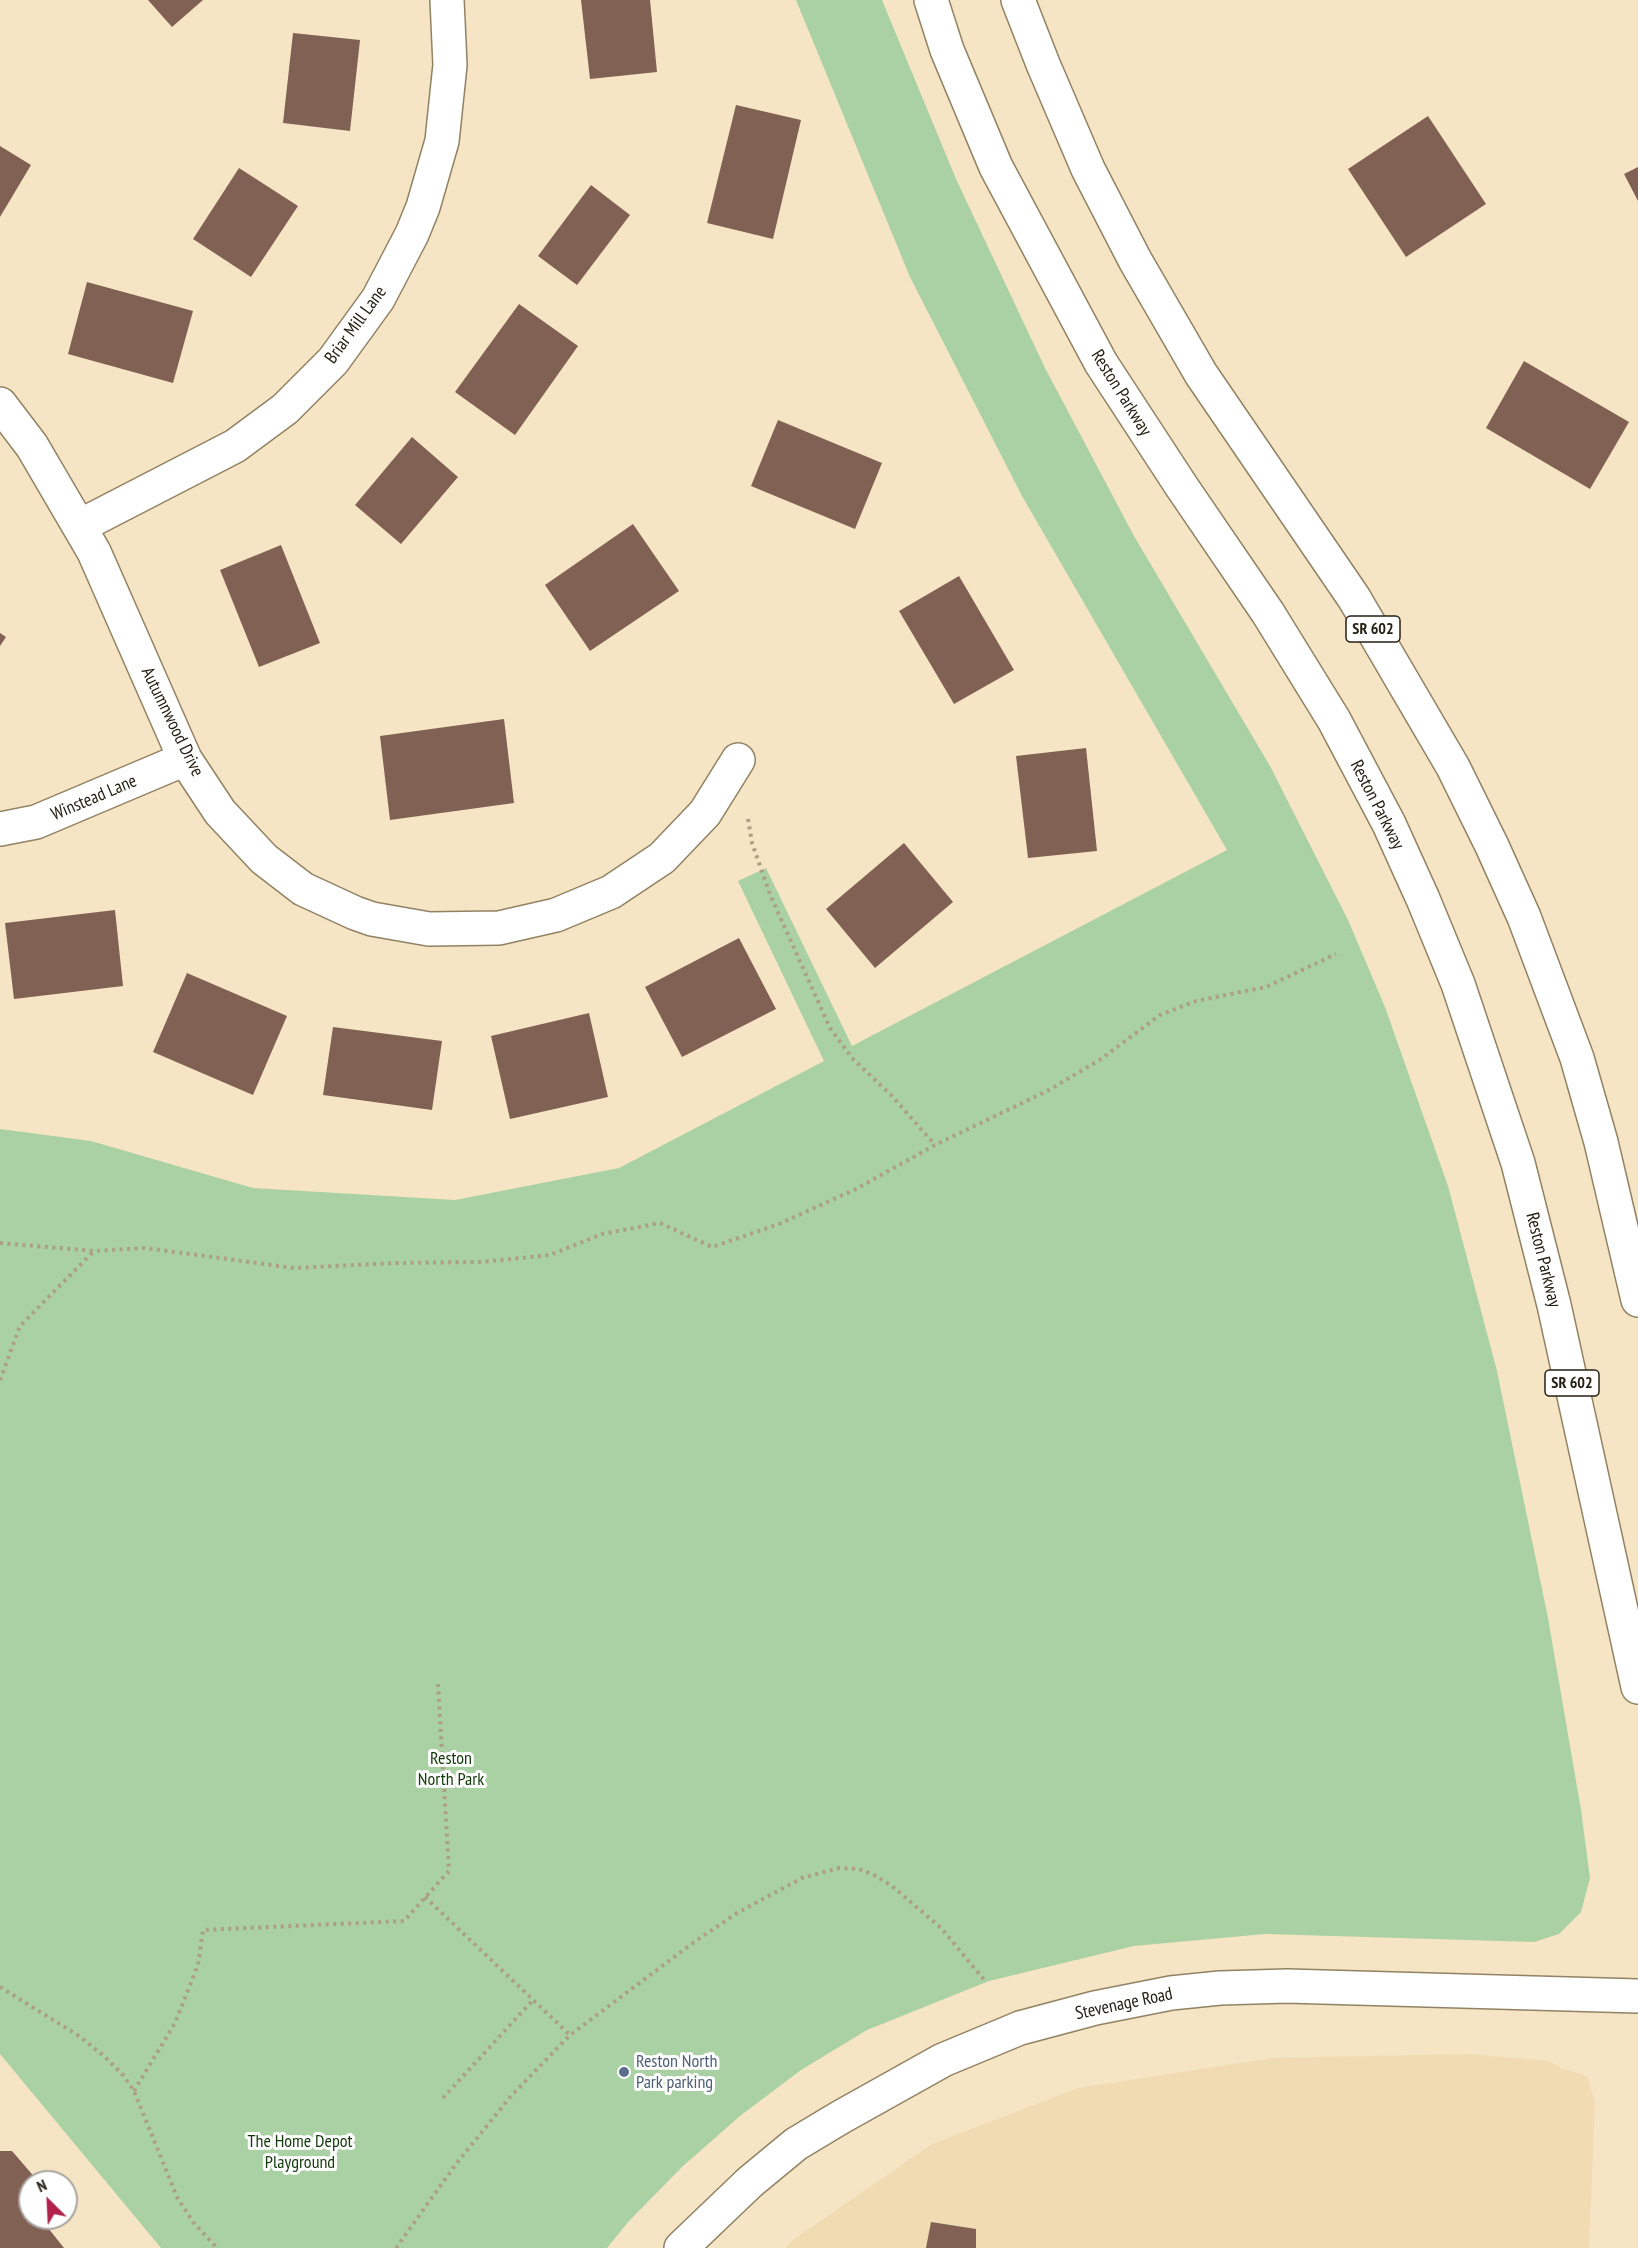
<!DOCTYPE html>
<html>
<head>
<meta charset="utf-8">
<style>
  body { margin:0 }
  #map { position:relative; width:1638px; height:2248px; overflow:hidden; background:#f6e5c4; font-family:"PT Sans Narrow",sans-serif }
  canvas { display:block }
  .north { position:absolute; left:18px; top:2170px; width:60px; height:60px; box-sizing:border-box; background:#fff; border:2px solid #a8a6a1; border-radius:50%; rotate:336deg; font-size:16px; font-weight:700; line-height:24px; text-align:center; color:#262014 }
  .north::after { content:''; display:block; margin:auto; width:21px; height:27px; background:#b3214d; clip-path:polygon(50% 0,100% 100%,50% 72%,0 100%) }
</style>
</head>
<body>
<div id="map">
<canvas width="1638" height="2248"></canvas>
<div class="north">N</div>
</div>
<script>
const ctx = document.querySelector('canvas').getContext('2d');
ctx.lineJoin = 'round';
function fill(path, color) {
  ctx.fillStyle = color;
  ctx.fill(path, 'evenodd');
}
function toPath(rows) {
  const path = new Path2D();
  for (const r of rows) {
    path.moveTo(r[0], r[1]);
    for (let i = 2; i < r.length; i += 2) path.lineTo(r[i], r[i + 1]);
  }
  return path;
}
function stroke(path, color, width, dash) {
  ctx.strokeStyle = color;
  ctx.lineWidth = width;
  ctx.lineCap = dash ? 'butt' : 'round';
  ctx.setLineDash(dash || []);
  ctx.stroke(path);
}
function write(font, color, halo, rows, align = 'center') {
  ctx.font = font + ' "PT Sans Narrow",sans-serif';
  ctx.lineWidth = 6;
  ctx.setLineDash([]);
  ctx.textBaseline = 'middle';
  ctx.strokeStyle = halo;
  ctx.fillStyle = color;
  for (const [text, x, y, turn = 0] of rows) {
    ctx.save();
    ctx.translate(x, y);
    ctx.rotate((+turn || 0) * Math.PI / 180);
    ctx.textAlign = isNaN(turn) ? turn : align;
    if (halo) ctx.strokeText(text, 0, 0);
    ctx.fillText(text, 0, 0);
    ctx.restore();
  }
}
const built = toPath([
  [1468,2054,1550,2061,1561,2068,1587,2076,1595,2102,1589,2248,785,2248,793,2240,932,2144,1078,2088,1272,2058]
]);
const green = toPath([
  [796,0,882,0,956,179,1045,368,1134,536,1270,766,1348,920,1385,1007,1448,1186,1497,1371,1548,1618,1581,1810,1590,1878,1581,1912,1559,1934,1534,1942,1265,1934,1134,1946,989,1981,867,2030,801,2070,740,2116,683,2166,629,2221,607,2248,161,2248,0,2054,0,1129,91,1141,253,1188,455,1200,619,1168,824,1061,738,881,766,868,852,1046,1227,850,1022,496,910,277]
]);
const building = toPath([
  [148,0,203,0,172,27],
  [581,0,650,0,657,72,590,79],
  [293,33,360,40,350,131,283,123],
  [736,105,801,120,773,239,707,223],
  [1428,116,1486,204,1406,257,1348,169],
  [0,146,31,165,0,217],
  [1638,167,1638,201,1624,174],
  [239,168,298,206,251,277,193,239],
  [591,185,630,215,577,285,538,256],
  [87,282,193,311,173,383,68,354],
  [519,304,578,346,515,435,455,392],
  [1524,361,1629,422,1590,489,1486,428],
  [778,420,882,463,855,529,751,486],
  [412,437,458,477,401,544,355,505],
  [633,524,679,591,590,651,545,585],
  [281,545,320,643,259,667,220,570],
  [959,576,1014,670,954,704,899,611],
  [0,633,6,637,0,646],
  [504,719,514,803,390,820,380,736],
  [1086,748,1097,851,1028,858,1016,756],
  [904,843,953,902,875,968,826,909],
  [115,910,123,986,14,999,5,923],
  [739,938,776,1009,682,1057,645,987],
  [187,973,287,1016,253,1095,153,1052],
  [589,1013,608,1097,510,1119,491,1036],
  [333,1027,442,1041,432,1110,323,1095],
  [0,2151,12,2151,37,2180,30,2182,30,2187,26,2190,30,2195,30,2218,42,2218,41,2219,64,2248,0,2248],
  [931,2222,976,2229,976,2248,926,2248]
]);
const path = toPath([
  [748,819,752,843,771,897,830,1028,852,1058,892,1096,935,1145],
  [0,1243,94,1251,145,1248,294,1268,396,1263,481,1262,550,1255,602,1234,660,1223,712,1247,779,1224,856,1189,935,1145,1049,1090,1101,1059,1160,1015,1196,1001,1266,987,1336,954],
  [0,1380,20,1326,94,1251],
  [425,1897,570,2035],
  [0,1987,79,2036,104,2056,123,2075,134,2091,177,2197,193,2222,217,2248],
  [134,2091,175,2023,198,1965,203,1930,404,1921,449,1871,438,1684],
  [443,2098,533,2000],
  [396,2248,456,2164,511,2096,570,2035,690,1945,737,1913,802,1878,839,1868,859,1869,876,1876,892,1886,941,1928,986,1982]
]);
const street = toPath([
  [0,404,32,446,94,552,185,759,220,812,264,859,303,889,355,913,372,919,429,929,499,928,556,915,611,892,662,858,705,813,738,760],
  [80,526,235,446,285,409,333,361,378,299,412,234,423,207,442,141,450,65,447,0],
  [0,829,36,822,185,759]
]);
const secondary = toPath([
  [681,2248,750,2182,796,2144,841,2117,943,2060,1020,2028,1095,2008,1171,1993,1220,1988,1287,1986,1638,1996]
]);
const primary = toPath([
  [931,0,947,50,996,167,1101,363,1182,487,1268,613,1334,720,1389,824,1423,899,1458,984,1518,1163,1554,1305,1638,1687],
  [1018,0,1043,64,1088,169,1135,260,1201,374,1354,598,1453,767,1492,846,1524,917,1577,1058,1601,1142,1638,1300]
]);
const markers = [
  [624,2072,6,"#5c6f8a"]
];
const shields = [
  [1373,629,54],
  [1572,1383,54]
];
const shieldNames = [
  ["SR 602",1373,629],
  ["SR 602",1572,1383]
];
const streetNames = [
  ["Briar Mill Lane",356,325,-54],
  ["Reston Parkway",1121,393,58],
  ["Autumnwood Drive",172,722,64],
  ["Winstead Lane",94,798,-23],
  ["Reston Parkway",1377,805,63],
  ["Reston Parkway",1543,1260,76],
  ["Stevenage Road",1124,2004,-12]
];
const parkNames = [
  ["Reston",451,1759],
  ["North Park",451,1780],
  ["The Home Depot",300,2142],
  ["Playground",300,2163]
];
const serviceNames = [
  ["Reston North",636,2062],
  ["Park parking",636,2083]
];
fill(built, '#f0dbb3');
fill(green, '#aad1a3');
fill(building, '#816154');
stroke(street, '#918264', 36);
stroke(secondary, '#918264', 36);
stroke(primary, '#918264', 36);
stroke(path, '#ac9f86', 4, [3, 4.5]);
stroke(street, '#fff', 33);
stroke(secondary, '#fff', 33);
stroke(primary, '#fff', 33);
for (const [x, y, r, color] of markers) {
  const dot = new Path2D();
  dot.arc(x, y, r, 0, 2 * Math.PI);
  ctx.fillStyle = color;
  ctx.fill(dot);
  stroke(dot, '#fff', 2);
}
for (const [x, y, w] of shields) {
  const box = new Path2D();
  box.roundRect(x - w / 2, y - 13, w, 26, 4.5);
  ctx.fillStyle = '#fff';
  ctx.fill(box);
  stroke(box, '#262014', 1.5);
}
write('bold 16px', '#262014', null, shieldNames);
write('18px', '#262014', '#fff', streetNames);
write('18px', '#133a0b', '#fff', parkNames);
write('18px', '#4e5e75', '#fff', serviceNames, 'left');
</script>
</body>
</html>
